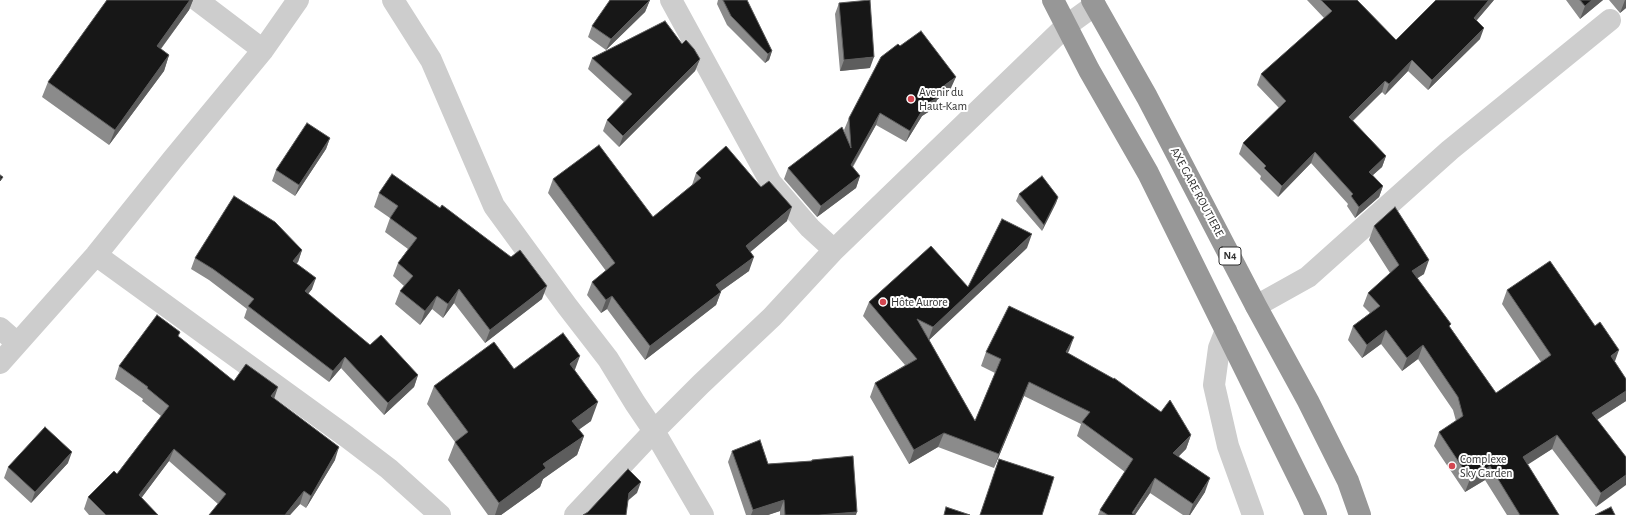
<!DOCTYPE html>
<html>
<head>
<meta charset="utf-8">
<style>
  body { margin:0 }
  canvas { display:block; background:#fff }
</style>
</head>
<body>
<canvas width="1626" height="515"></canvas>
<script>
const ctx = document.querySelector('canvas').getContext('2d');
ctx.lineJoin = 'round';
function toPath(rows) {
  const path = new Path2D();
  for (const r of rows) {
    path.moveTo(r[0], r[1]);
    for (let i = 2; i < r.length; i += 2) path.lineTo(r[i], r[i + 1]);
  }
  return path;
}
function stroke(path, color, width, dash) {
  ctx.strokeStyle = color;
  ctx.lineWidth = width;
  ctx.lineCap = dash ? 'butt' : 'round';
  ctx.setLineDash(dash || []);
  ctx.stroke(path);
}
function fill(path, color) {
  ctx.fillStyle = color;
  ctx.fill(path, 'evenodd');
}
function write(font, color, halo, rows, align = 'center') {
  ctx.font = font + ' "Alegreya Sans",sans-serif';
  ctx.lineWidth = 4;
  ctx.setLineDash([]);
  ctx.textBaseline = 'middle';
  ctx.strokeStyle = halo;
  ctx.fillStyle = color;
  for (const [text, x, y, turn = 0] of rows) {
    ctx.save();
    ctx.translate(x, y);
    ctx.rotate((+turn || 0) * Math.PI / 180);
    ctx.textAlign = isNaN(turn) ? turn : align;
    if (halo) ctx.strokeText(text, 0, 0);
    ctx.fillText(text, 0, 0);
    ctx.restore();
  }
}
const minor = toPath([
  [197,0,263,50],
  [393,0,431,60,494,206,567,306,608,359,635,403,654,431,703,515],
  [671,0,771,183,810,228,834,250],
  [96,255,347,437,389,469,440,515],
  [1256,306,1308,277,1450,150,1610,20],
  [0,328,17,343],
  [1226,330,1219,348,1214,385,1228,446,1253,515],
  [0,363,96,255,173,159,263,50,298,0],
  [575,515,654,431,701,384,772,317,834,250,1066,26,1095,5]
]);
const highway = toPath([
  [1053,0,1089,70,1148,173,1309,499,1316,515],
  [1092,0,1147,97,1256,306,1308,401,1348,481,1360,515]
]);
const wall = toPath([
  [107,0,193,0,189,10,161,49,169,55,164,71,109,145,42,97,48,82],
  [650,0,645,12,606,50,588,37,592,26],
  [718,0,747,0,772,51,769,60,765,63,727,25,717,4],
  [1307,0,1357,0,1396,40,1494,0,1477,20,1480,39,1428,90,1408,71,1385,95,1382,92,1353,121,1386,156,1382,167,1373,175,1383,186,1379,197,1355,218,1347,206,1348,204,1311,163,1278,197,1260,179,1261,176,1239,154,1243,143,1279,108,1257,85,1261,74,1324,18],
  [1566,0,1603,0,1580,19],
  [1609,0,1626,0,1626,8,1620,13],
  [839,3,870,68,840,71,835,14],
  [682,44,700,59,695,71,619,147,603,131,607,120,624,102,588,69,592,58],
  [900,46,951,88,937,100,933,109,922,116,906,142,876,125,853,167,860,176,856,188,817,217,784,179,788,168,845,134,844,130,849,118],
  [330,138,326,149,295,196,272,181,276,170],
  [696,173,787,221,750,252,749,271,721,291,716,305,645,360,607,309,601,313,587,295,592,282,606,271,548,193,553,179,653,217,692,185],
  [379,193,542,299,485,343,454,303,443,318,432,309,420,325,395,304,400,291,404,286,393,276,398,263,408,249,385,232,390,218,374,207],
  [1019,194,1058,197,1056,203,1042,231,1016,201],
  [1374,226,1424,274,1417,278,1450,327,1496,393,1541,362,1502,304,1507,290,1615,362,1626,379,1626,401,1597,420,1626,457,1596,507,1552,449,1527,464,1559,515,1507,515,1485,480,1465,492,1434,446,1439,432,1456,421,1453,410,1418,359,1402,371,1381,344,1362,358,1348,340,1353,326,1370,313,1363,306,1368,293,1390,273,1369,240],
  [1027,248,929,340,975,421,995,373,981,366,986,352,1068,353,1191,435,1186,449,1179,456,1205,492,1190,515,1183,515,1150,493,1135,515,1098,515,1100,510,1125,472,1077,436,1081,424,1024,396,994,468,938,447,909,464,870,397,875,383,905,365,863,316,869,302,968,287],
  [302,250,298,262,296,263,312,289,308,294,370,345,418,375,414,387,384,415,341,368,329,382,244,318,247,309,209,280,191,269,195,258],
  [179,337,234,381,274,398,335,460,306,508,300,504,290,515,209,515,218,504,169,461,141,498,158,515,89,515,84,509,88,497,117,474,161,416,142,401,143,399,115,379,119,366],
  [514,369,575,370,591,421,579,429,584,436,577,455,543,479,540,487,501,515,488,515,448,460,455,442,427,404,434,386],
  [732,451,768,464,811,461,812,460,856,515,780,515,780,511,768,515,746,515,728,462],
  [68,463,31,503,4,478,8,467]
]);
const shadedWall = toPath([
  [190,0,193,0,189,10,151,62,157,46],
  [650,0,645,12,606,50,611,39],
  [1489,0,1494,0,1470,28,1474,18],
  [1592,0,1603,0,1580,19,1585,6],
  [1625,0,1626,0,1626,8,1620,13],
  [1484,28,1480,39,1428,90,1432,80],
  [772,51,769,60,765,63,768,54],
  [169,55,164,71,109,145,115,130],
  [874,57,870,68,840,71,844,60],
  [700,59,695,71,619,147,623,136],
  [1412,60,1408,71,1385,95,1389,84],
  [956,77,951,88,937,100,933,109,922,116,906,142,910,131,926,104,934,93],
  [1385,81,1382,92,1345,128,1349,117],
  [880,113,876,125,847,176,851,165],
  [330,138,326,149,295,196,299,185],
  [1315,152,1311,163,1278,197,1282,186],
  [1386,156,1382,167,1365,182,1369,172],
  [860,176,856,188,817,217,821,206],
  [1383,186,1379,197,1355,218,1359,207],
  [1058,197,1056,203,1042,231,1044,225],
  [792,207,787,221,741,260,746,246],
  [1032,234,1027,248,928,341,933,327],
  [302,250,298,262,289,272,293,261],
  [754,257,749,271,711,298,716,285],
  [1429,260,1424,274,1407,285,1412,271],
  [316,278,312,289,301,303,305,291],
  [547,286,542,299,485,343,490,330],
  [459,289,454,303,443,318,448,304],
  [721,292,716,305,645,360,650,346],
  [437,296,432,309,420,325,425,311],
  [612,296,607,309,601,313,606,300],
  [1386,330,1381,344,1362,358,1367,345],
  [1074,337,1069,351,1061,366,1066,352],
  [1423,345,1418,359,1402,371,1407,358],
  [1619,350,1614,364,1611,356],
  [580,356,573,375,570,364],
  [345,357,341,368,329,382,333,371],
  [418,375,414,387,384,415,388,403],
  [1029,382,1024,396,994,468,999,454],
  [278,387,274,399,271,396],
  [1626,391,1626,401,1587,426,1592,413],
  [598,402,591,421,566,439,572,421],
  [944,433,938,447,909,464,914,450],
  [1191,435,1186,449,1168,467,1173,453],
  [1557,435,1552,449,1518,471,1523,457],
  [584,436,577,455,543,479,540,487,501,515,495,515,499,503,543,464],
  [339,447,335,460,306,508,311,496],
  [174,449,169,461,134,508,139,495],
  [72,452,68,463,31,503,35,492],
  [1490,466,1485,480,1465,492,1470,479],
  [1626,475,1626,485,1596,507,1601,493],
  [1155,478,1150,493,1135,515,1132,515],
  [1210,478,1205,492,1190,515,1189,515,1193,504],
  [641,482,637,493,624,504,629,493],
  [304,491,300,504,290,515,285,515],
  [784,500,780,511,768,515,751,515,753,510],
  [857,512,856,515,819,515]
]);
const building = toPath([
  [107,0,190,0,157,46,169,55,115,130,48,82,107,0],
  [610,0,650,0,611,39,592,26,610,0],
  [723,0,747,0,772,51,768,54,731,16,723,0],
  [870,0,874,57,844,60,839,3,870,0],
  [1321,0,1357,0,1396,40,1436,0,1489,0,1474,18,1484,28,1432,80,1412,60,1389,84,1385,81,1349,117,1386,156,1369,172,1383,186,1359,207,1351,196,1353,194,1315,152,1282,186,1264,168,1266,166,1243,143,1286,101,1261,74,1332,11,1321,0],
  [1580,0,1592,0,1585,6,1580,0],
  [665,21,682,44,686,40,694,49,700,59,623,136,607,120,632,94,592,58,665,21],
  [921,31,956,77,934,93,937,98,926,104,910,131,880,113,851,165,860,176,821,206,788,168,842,127,851,148,849,118,881,57,898,44,900,46,921,31],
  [307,123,330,138,299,185,276,170,307,123],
  [599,145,653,217,701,178,696,173,726,146,761,187,769,181,792,207,746,246,754,257,716,285,721,292,650,346,612,296,606,300,592,282,615,263,553,179,599,145],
  [392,174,440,208,442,205,511,257,520,250,547,286,490,330,459,289,448,304,437,296,425,311,400,291,413,276,398,263,417,238,390,218,398,206,379,193,392,174],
  [0,175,3,177,0,181,0,175],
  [1042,176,1058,197,1044,225,1019,194,1042,176],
  [234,196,275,222,302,250,293,261,316,278,305,291,370,345,381,335,418,375,388,403,345,357,333,371,248,306,254,299,213,269,195,258,234,196],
  [1395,207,1429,260,1412,271,1451,324,1449,326,1496,393,1551,355,1507,290,1550,261,1595,326,1600,322,1619,350,1611,356,1626,379,1626,391,1592,413,1626,457,1626,475,1601,493,1557,435,1523,457,1559,515,1520,515,1490,466,1470,479,1439,432,1463,416,1458,397,1423,345,1407,358,1386,330,1367,345,1353,326,1380,306,1368,293,1399,265,1374,226,1395,207],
  [1002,219,1032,234,933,327,917,319,975,421,1001,359,986,352,1009,306,1074,337,1066,352,1114,379,1114,378,1161,412,1170,400,1191,435,1173,453,1210,478,1193,504,1155,478,1132,513,1135,515,1108,515,1100,510,1133,459,1082,422,1090,412,1029,382,999,454,944,433,914,450,875,383,917,359,869,302,931,246,968,287,1002,219],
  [157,315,180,332,178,336,234,381,246,364,278,387,271,396,339,447,311,496,304,491,285,515,209,515,226,494,174,449,139,495,158,515,106,515,88,497,114,471,117,474,169,406,147,388,148,387,119,366,157,315],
  [563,333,580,356,570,364,598,402,572,421,584,436,543,464,546,468,499,503,455,442,468,432,434,386,494,342,514,369,563,333],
  [45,427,72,452,35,492,8,467,45,427],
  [760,440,768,464,812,461,812,460,853,456,857,512,819,515,785,515,784,500,753,510,732,451,760,440],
  [999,459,1054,477,1042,515,980,515,999,459],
  [628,469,641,482,629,493,626,515,583,515,588,512,628,469],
  [946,507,970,515,944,515,946,507],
  [1611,507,1615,515,1595,515,1611,507]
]);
const markers = [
  [911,99,4,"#d34751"],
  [883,302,4,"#d34751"],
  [1452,466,4,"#d34751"]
];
const shields = [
  [1230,256,22]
];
const shieldNames = [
  ["N4",1230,256]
];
const poiNames = [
  ["Avenir du",919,92],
  ["Haut-Kam",919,106],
  ["Hôte Aurore",891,302],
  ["Complexe",1460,459],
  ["Sky Garden",1460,473]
];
const streetNames = [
  ["AXE GARE ROUTIERE",1197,192,62]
];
stroke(minor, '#cdcdcd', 22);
stroke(highway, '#979797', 22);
fill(wall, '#8b8b8b');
fill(shadedWall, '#5d5d5d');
fill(building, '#171717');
stroke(building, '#5d5d5d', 1);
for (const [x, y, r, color] of markers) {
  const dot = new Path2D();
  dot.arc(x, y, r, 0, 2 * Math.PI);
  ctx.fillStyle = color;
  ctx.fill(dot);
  stroke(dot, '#fff', 1.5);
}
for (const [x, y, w] of shields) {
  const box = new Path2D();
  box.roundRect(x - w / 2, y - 9, w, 18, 3);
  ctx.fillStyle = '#fff';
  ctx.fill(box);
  stroke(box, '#303030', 1);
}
write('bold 11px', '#303030', null, shieldNames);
write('12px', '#303030', '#fff', poiNames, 'left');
write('12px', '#303030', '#fff', streetNames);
</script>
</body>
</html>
